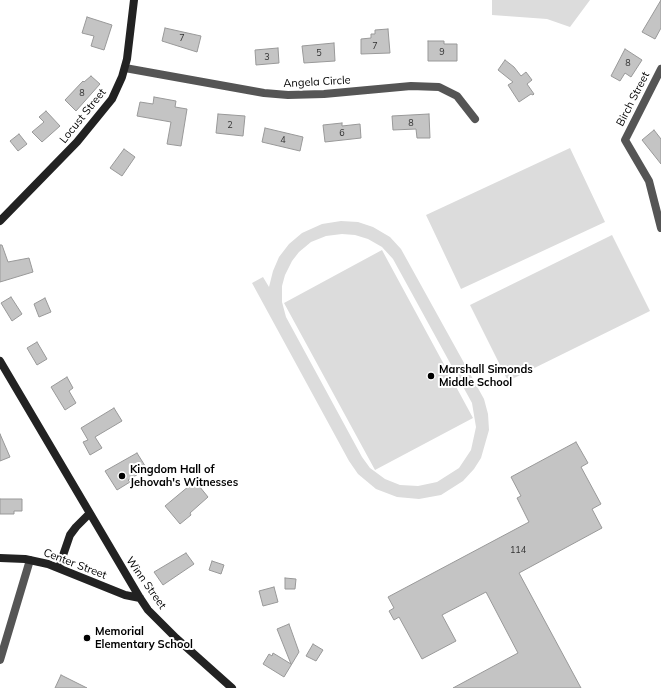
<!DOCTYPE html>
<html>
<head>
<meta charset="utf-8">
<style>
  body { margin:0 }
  canvas { display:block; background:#fff }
</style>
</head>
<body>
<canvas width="661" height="688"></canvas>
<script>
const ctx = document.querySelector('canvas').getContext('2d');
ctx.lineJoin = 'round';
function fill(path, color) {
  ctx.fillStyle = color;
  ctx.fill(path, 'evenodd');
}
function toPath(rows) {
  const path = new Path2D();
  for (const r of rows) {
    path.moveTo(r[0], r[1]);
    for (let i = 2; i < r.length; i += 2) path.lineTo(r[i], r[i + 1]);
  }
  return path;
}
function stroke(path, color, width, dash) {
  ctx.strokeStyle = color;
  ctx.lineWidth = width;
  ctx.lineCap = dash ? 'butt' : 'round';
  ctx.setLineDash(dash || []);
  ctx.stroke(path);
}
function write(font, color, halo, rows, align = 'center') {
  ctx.font = font + ' Mulish,sans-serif';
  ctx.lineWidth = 4;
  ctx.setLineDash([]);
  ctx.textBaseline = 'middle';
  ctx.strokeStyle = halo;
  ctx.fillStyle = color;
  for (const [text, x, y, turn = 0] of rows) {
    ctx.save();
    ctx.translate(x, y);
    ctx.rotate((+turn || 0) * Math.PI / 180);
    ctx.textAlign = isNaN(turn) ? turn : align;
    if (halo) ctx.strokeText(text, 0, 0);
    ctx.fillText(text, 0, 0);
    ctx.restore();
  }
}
const green = toPath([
  [492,0,590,0,570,27,547,19,492,15],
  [570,148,605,222,461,289,426,215],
  [341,221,358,222,373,227,390,237,401,249,484,399,488,414,489,430,481,458,474,469,463,481,441,495,419,499,397,497,376,489,358,474,349,461,252,283,263,277,269,287,273,271,279,257,289,244,302,233,322,224],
  [342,234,355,235,368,239,382,247,393,259,472,403,476,427,471,450,459,468,437,482,418,486,400,485,385,479,370,468,362,457,286,317,282,302,282,286,285,275,292,261,299,252,311,242,326,236],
  [612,235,650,311,508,381,470,305],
  [382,250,473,418,375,470,284,303]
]);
const building = toPath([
  [661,0,661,28,655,39,642,32,661,0],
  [87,17,112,25,104,50,91,46,94,36,82,33,87,17],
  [165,28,201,36,197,52,162,41,165,28],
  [388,29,390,53,361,54,361,39,371,38,371,34,375,34,375,30,388,29],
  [428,41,444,41,444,44,457,44,457,61,428,61,428,41],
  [334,43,335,61,304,63,302,46,334,43],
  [278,48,279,63,256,65,255,50,278,48],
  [625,49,642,60,631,77,625,73,620,81,611,76,625,49],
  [505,60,514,67,521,76,526,72,532,80,527,84,534,94,533,95,531,94,519,102,508,85,513,82,498,70,505,60],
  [91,76,100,84,76,111,65,100,83,81,84,82,91,76],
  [154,97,176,101,175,107,187,109,181,146,167,144,171,122,137,116,140,102,153,104,154,97],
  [46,111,60,126,42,142,32,132,44,122,39,117,46,111],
  [218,114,245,116,243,136,216,133,218,114],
  [429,114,430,138,417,138,416,129,393,130,392,116,429,114],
  [342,123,342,126,360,124,361,138,325,142,323,125,342,123],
  [265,128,303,137,300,151,262,142,265,128],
  [654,130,661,139,661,164,642,140,654,130],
  [19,134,27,144,18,151,10,141,19,134],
  [124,149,135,157,122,176,110,168,124,149],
  [0,245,2,245,8,262,29,258,33,272,0,282,0,245],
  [11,297,22,314,12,321,1,303,11,297],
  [45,298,51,312,39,317,34,304,45,298],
  [37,342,47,359,37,365,27,348,37,342],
  [67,377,73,388,69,391,76,403,65,410,51,387,67,377],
  [114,408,122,421,95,437,102,448,90,455,83,442,88,440,81,428,114,408],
  [0,434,10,457,0,461,0,434],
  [576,442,588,463,581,467,601,504,592,509,602,528,519,573,581,688,453,688,518,653,486,592,442,615,456,641,422,659,399,617,394,620,389,611,394,608,388,597,529,522,517,498,521,496,511,477,576,442],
  [137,453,147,469,128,480,130,482,117,490,105,471,137,453],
  [195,481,208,497,190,513,191,515,180,524,165,506,195,481],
  [0,499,22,499,22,511,14,511,14,514,0,514,0,499],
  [186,553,194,564,163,585,154,572,186,553],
  [212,561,224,565,221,574,209,570,212,561],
  [285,578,296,579,295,589,285,589,285,578],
  [274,587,278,602,263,606,259,591,274,587],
  [289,624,299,652,284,677,263,664,269,654,272,656,273,653,291,664,277,629,289,624],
  [313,644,323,650,316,661,306,656,313,644],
  [61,675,87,688,55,688,61,675]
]);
const street = toPath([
  [125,68,264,93,288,95,324,94,411,86,439,87,457,96,475,119],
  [661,69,625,140,649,181,661,228],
  [0,660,30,560]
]);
const secondary = toPath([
  [0,221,77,142,112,99,122,77,127,59,134,0],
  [0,361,140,598,148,610,176,638,232,688],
  [0,558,25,559,48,564,125,595,140,598],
  [59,567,70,535,76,527,89,514]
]);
const markers = [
  [431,376,4,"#000"],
  [122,476,4,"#000"],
  [87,638,4,"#000"]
];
const numberNames = [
  ["7",182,38],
  ["7",375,46],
  ["9",442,52],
  ["5",319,53],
  ["3",267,57],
  ["8",628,63],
  ["8",82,93],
  ["8",411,123],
  ["2",230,125],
  ["6",342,133],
  ["4",283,140],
  ["114",518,550]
];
const streetNames = [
  ["Angela Circle",317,82,-3],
  ["Birch Street",633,99,-63],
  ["Locust Street",83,116,-51],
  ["Center Street",75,564,21],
  ["Winn Street",146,583,55]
];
const poiNames = [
  ["Marshall Simonds",439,370],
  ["Middle School",439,383],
  ["Kingdom Hall of",130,470],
  ["Jehovah's Witnesses",130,483],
  ["Memorial",95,632],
  ["Elementary School",95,645]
];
fill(green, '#dcdcdc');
fill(building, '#c4c4c4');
stroke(building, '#999', 1);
stroke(street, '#555', 8);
stroke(secondary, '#222', 8);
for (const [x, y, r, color] of markers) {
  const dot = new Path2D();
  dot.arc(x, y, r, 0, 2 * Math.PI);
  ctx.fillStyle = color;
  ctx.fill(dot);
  stroke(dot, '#fff', 1.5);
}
write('9px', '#313131', null, numberNames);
write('11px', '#000', '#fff', streetNames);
write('bold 11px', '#000', '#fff', poiNames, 'left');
</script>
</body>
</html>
